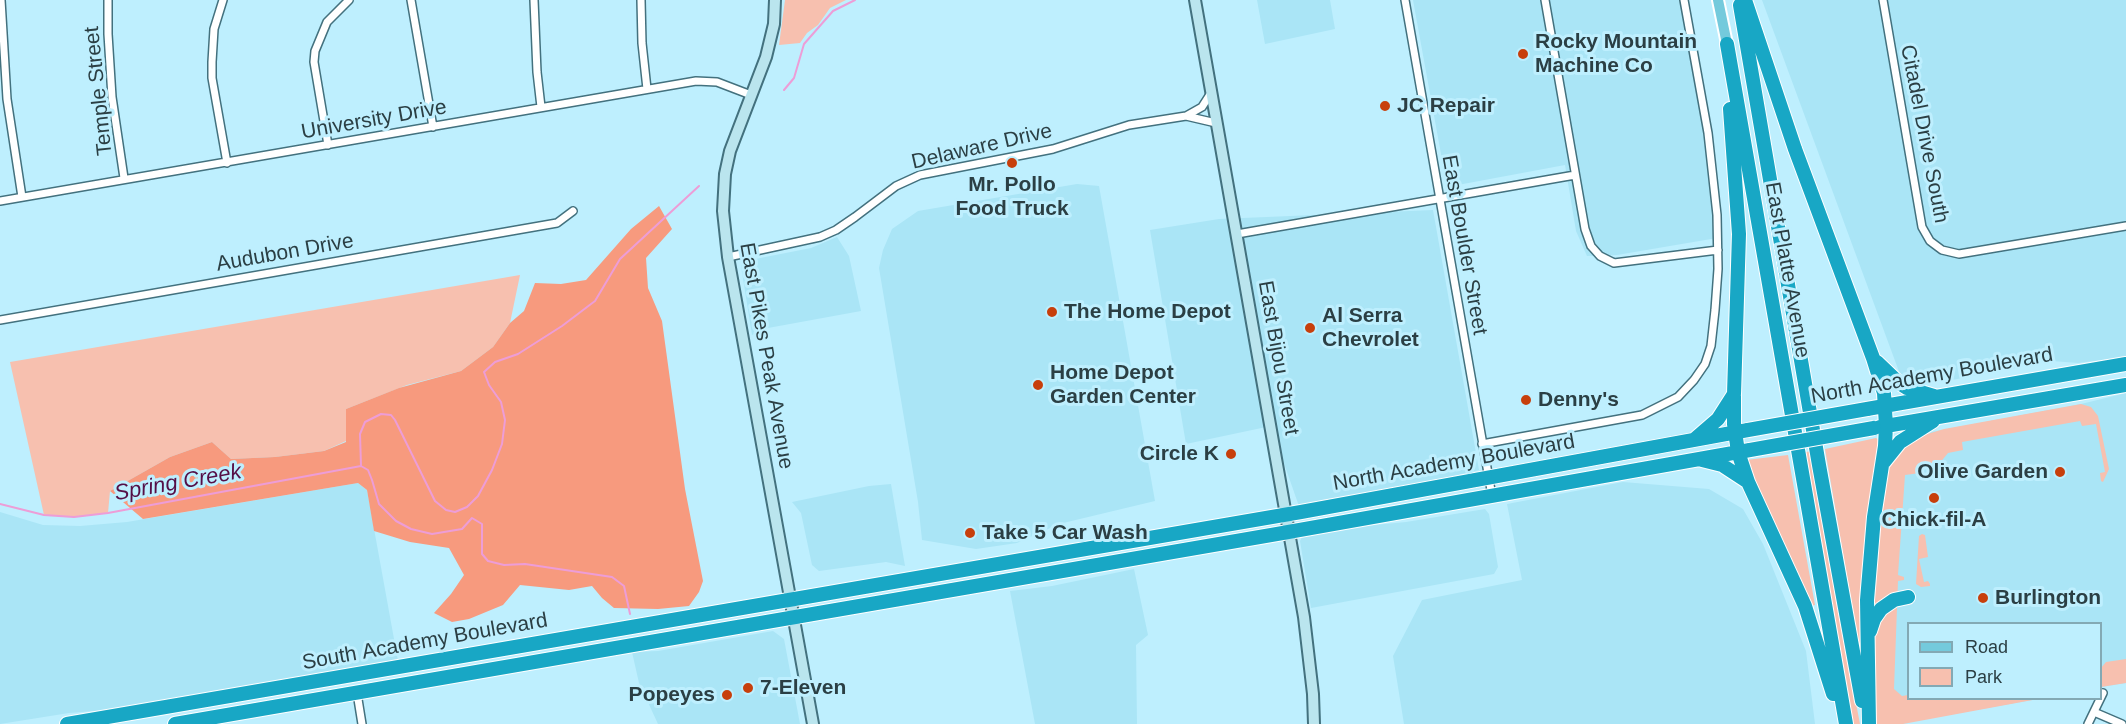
<!DOCTYPE html>
<html>
<head>
<meta charset="utf-8">
<style>
  body { margin:0 }
  #map { position:relative; width:2126px; height:724px; overflow:hidden; background:#beeffe; font-family:Helvetica,sans-serif }
  canvas { display:block }
  .legend { position:absolute; left:1907px; top:622px; width:195px; height:78px; box-sizing:border-box; background:#beeffe; border:2px solid #83a9b4; margin:0; padding:8px 10px; list-style:none; font-size:18px; color:#2b3f44 }
  .legend li { display:flex; align-items:center; gap:12px; height:30px }
  .legend b { width:30px; border:2px solid #83a9b4 }
</style>
</head>
<body>
<div id="map">
<canvas width="2126" height="724"></canvas>
<ul class="legend">
<li><b style="height:8px;background:#74cadc"></b>Road</li>
<li><b style="height:16px;background:#f7c0af"></b>Park</li>
</ul>
</div>
<script>
const ctx = document.querySelector('canvas').getContext('2d');
ctx.lineJoin = 'round';
function fill(path, color) {
  ctx.fillStyle = color;
  ctx.fill(path, 'evenodd');
}
function toPath(rows) {
  const path = new Path2D();
  for (const r of rows) {
    path.moveTo(r[0], r[1]);
    for (let i = 2; i < r.length; i += 2) path.lineTo(r[i], r[i + 1]);
  }
  return path;
}
function stroke(path, color, width, dash) {
  ctx.strokeStyle = color;
  ctx.lineWidth = width;
  ctx.lineCap = dash ? 'butt' : 'round';
  ctx.setLineDash(dash || []);
  ctx.stroke(path);
}
function write(font, color, halo, rows, align = 'center') {
  ctx.font = font + ' Helvetica,sans-serif';
  ctx.lineWidth = 6;
  ctx.setLineDash([]);
  ctx.textBaseline = 'middle';
  ctx.strokeStyle = halo;
  ctx.fillStyle = color;
  for (const [text, x, y, turn = 0] of rows) {
    ctx.save();
    ctx.translate(x, y);
    ctx.rotate((+turn || 0) * Math.PI / 180);
    ctx.textAlign = isNaN(turn) ? turn : align;
    if (halo) ctx.strokeText(text, 0, 0);
    ctx.fillText(text, 0, 0);
    ctx.restore();
  }
}
const built = toPath([
  [1257,0,1330,0,1335,29,1265,44],
  [1413,0,1684,0,1713,163,1717,238,1617,255,1587,256,1576,231,1565,165,1447,187],
  [1762,0,2126,0,2126,357,2078,363,2052,361,1936,383,1901,377],
  [1077,184,1099,186,1155,501,1059,524,1017,543,976,549,922,540,918,502,879,268,883,250,892,229,918,211],
  [1433,210,1479,470,1301,512,1271,426,1186,444,1150,230,1219,219],
  [837,237,849,256,861,311,768,328,752,335,741,266,745,261,811,248],
  [2126,393,2126,683,2101,687,2100,624,1908,624,1908,698,2038,699,1902,723,1871,659,1886,481,1931,432,2081,404],
  [1623,482,1709,489,1743,509,1763,544,1806,651,1815,724,1404,724,1393,656,1422,600,1522,580,1507,504],
  [358,483,367,490,398,661,107,710,69,713,0,724,0,512,43,525,80,526,127,522],
  [891,484,905,566,886,562,819,571,812,565,801,513,792,502,869,486],
  [1485,509,1489,514,1498,567,1494,574,1311,608,1300,541,1302,537,1307,534,1353,527,1406,522],
  [1134,569,1148,635,1136,645,1137,724,1035,724,1010,591,1052,586],
  [773,631,784,639,800,724,658,724,639,683,632,652,658,651]
]);
const green = toPath([
  [785,0,846,0,830,8,818,25,807,33,800,43,779,45],
  [520,275,510,323,493,347,461,371,407,385,346,409,346,441,324,451,275,457,231,459,212,442,170,457,110,491,108,513,74,517,44,515,10,362],
  [2081,404,2091,407,2098,416,2109,469,2103,482,2101,481,2100,473,2105,472,2096,424,2082,426,2080,421,1962,442,1963,450,1948,453,1939,464,1919,467,1920,473,1905,475,1898,575,1904,577,1904,580,1898,581,1894,689,1902,696,1908,695,1908,698,1918,700,2038,699,1903,724,1877,724,1871,659,1871,619,1878,545,1886,481,1891,461,1896,453,1914,438,1944,429],
  [1876,438,1879,440,1862,637,1859,645,1825,449],
  [1812,451,1850,672,1860,724,1849,724,1800,453],
  [1788,455,1815,605,1811,606,1746,460],
  [1922,534,1925,535,1928,557,1919,559,1924,582,1928,581,1930,584,1930,586,1921,587,1916,584,1919,536],
  [2126,659,2126,683,2101,687,2101,668,2106,662]
]);
const forest = toPath([
  [659,206,672,229,646,258,648,288,662,321,685,489,703,581,699,592,689,606,658,609,614,608,602,598,592,586,569,590,520,585,503,605,469,619,452,622,434,613,451,594,464,575,449,548,410,542,374,531,367,490,358,483,143,519,110,491,170,457,212,442,231,459,275,457,324,451,346,442,346,409,399,388,461,371,493,347,510,323,524,311,535,283,561,284,586,280,631,229]
]);
const stream = toPath([
  [784,90,794,78,804,44,833,11,855,0],
  [361,466,360,434,365,422,381,414,391,415,395,420,435,501,446,510,455,512,467,507,478,496,492,470,502,444,505,420,501,402,489,385,484,372,495,362,518,354,562,326,595,301,620,259,699,186],
  [361,466,368,470,372,480,379,504,396,521,411,529,432,534,462,529,472,518,482,524,482,554,488,561,504,565,525,564,612,577,624,586,630,614],
  [0,504,44,515,74,517,108,513,361,466]
]);
const street = toPath([
  [1,0,7,99,22,197],
  [108,0,108,34,112,97,124,178],
  [223,0,214,29,212,62,212,78,227,163],
  [411,0,433,127],
  [534,0,537,72,541,107],
  [641,0,642,43,647,89],
  [1405,0,1492,496],
  [1545,0,1585,229,1591,246,1600,256,1614,263,1718,250],
  [1883,0,1922,227,1930,241,1942,250,1959,254,2126,226],
  [1186,116,1216,123],
  [328,145,314,62,315,51,327,22,349,0],
  [0,201,696,81,717,82,751,95],
  [1237,234,1575,175],
  [728,257,820,237,836,230,855,217,896,186,920,175,1053,149,1129,125,1186,116,1202,107,1211,93],
  [0,320,557,223,573,211],
  [1482,444,1642,415,1678,397,1694,380,1705,364,1711,346,1715,310,1718,269,1717,215,1708,133,1684,0],
  [357,693,362,724],
  [2094,712,2122,724],
  [2088,724,2103,693]
]);
const secondary = toPath([
  [775,0,774,24,766,57,730,151,725,174,723,211,728,257,813,724],
  [1195,0,1304,617,1313,694,1314,724]
]);
const primary = toPath([
  [1718,0,1727,44]
]);
const highway = toPath([
  [1745,0,1795,149,1873,358,1884,393,1886,426,1885,446,1874,517,1867,600,1869,724],
  [1740,5,1819,465,1862,701],
  [1727,44,1846,724],
  [1877,362,1899,383,1907,388,1934,396],
  [1734,396,1734,424,1738,452,1748,482],
  [1867,409,2126,364],
  [1880,427,2126,385],
  [1696,438,1718,419,1734,394,1739,234,1730,109],
  [1702,460,1722,465,1748,482,1805,606,1833,694],
  [1884,462,1900,442,1933,421],
  [1870,631,1874,619,1881,609,1894,600,1908,597],
  [67,724,1301,512,1748,430],
  [175,724,1277,534,1750,450]
]);
const highwayBridge = toPath([
  [1748,430,1867,409],
  [1750,450,1874,428]
]);
const markers = [
  [1523,54,6,"#c73f0c"],
  [1385,106,6,"#c73f0c"],
  [1012,163,6,"#c73f0c"],
  [1052,312,6,"#c73f0c"],
  [1310,328,6,"#c73f0c"],
  [1038,385,6,"#c73f0c"],
  [1526,400,6,"#c73f0c"],
  [1231,454,6,"#c73f0c"],
  [2060,472,6,"#c73f0c"],
  [1934,498,6,"#c73f0c"],
  [970,533,6,"#c73f0c"],
  [1983,598,6,"#c73f0c"],
  [748,688,6,"#c73f0c"],
  [727,695,6,"#c73f0c"]
];
const poiNames = [
  ["Rocky Mountain",1535,42],
  ["Machine Co",1535,66],
  ["JC Repair",1397,106],
  ["Mr. Pollo",1012,185,"center"],
  ["Food Truck",1012,209,"center"],
  ["The Home Depot",1064,312],
  ["Al Serra",1322,316],
  ["Chevrolet",1322,340],
  ["Home Depot",1050,373],
  ["Garden Center",1050,397],
  ["Denny's",1538,400],
  ["Circle K",1219,454,"right"],
  ["Olive Garden",2048,472,"right"],
  ["Chick-fil-A",1934,520,"center"],
  ["Take 5 Car Wash",982,533],
  ["Burlington",1995,598],
  ["7-Eleven",760,688],
  ["Popeyes",715,695,"right"]
];
const streetNames = [
  ["Temple Street",99,91,-96],
  ["University Drive",374,120,-10],
  ["Citadel Drive South",1924,134,79],
  ["Delaware Drive",982,147,-13],
  ["East Boulder Street",1464,245,80],
  ["Audubon Drive",285,253,-10],
  ["East Platte Avenue",1787,270,80],
  ["East Pikes Peak Avenue",766,356,80],
  ["East Bijou Street",1278,358,80],
  ["North Academy Boulevard",1932,376,-10],
  ["North Academy Boulevard",1454,463,-10],
  ["South Academy Boulevard",425,642,-10]
];
const waterNames = [
  ["Spring Creek",178,483,-10]
];
fill(built, '#aae5f6');
fill(green, '#f7c0af');
fill(forest, '#f79a7e');
stroke(stream, '#ed9dd7', 2);
stroke(street, '#43717e', 10);
stroke(secondary, '#43717e', 14);
stroke(primary, '#fff', 14);
stroke(highway, '#fff', 16);
stroke(street, '#fff', 7);
stroke(secondary, '#bae5ee', 10);
stroke(primary, '#74cadc', 10);
stroke(highway, '#18a7c5', 14);
stroke(highwayBridge, '#fff', 16, []);
stroke(highwayBridge, '#18a7c5', 14);
for (const [x, y, r, color] of markers) {
  const dot = new Path2D();
  dot.arc(x, y, r, 0, 2 * Math.PI);
  ctx.fillStyle = color;
  ctx.fill(dot);
  stroke(dot, '#beeffe', 2);
}
write('bold 21px', '#2b3f44', '#beeffe', poiNames, 'left');
write('21px', '#2b3f44', '#beeffe', streetNames);
write('italic 22px', '#550f47', '#beeffe', waterNames);
</script>
</body>
</html>
